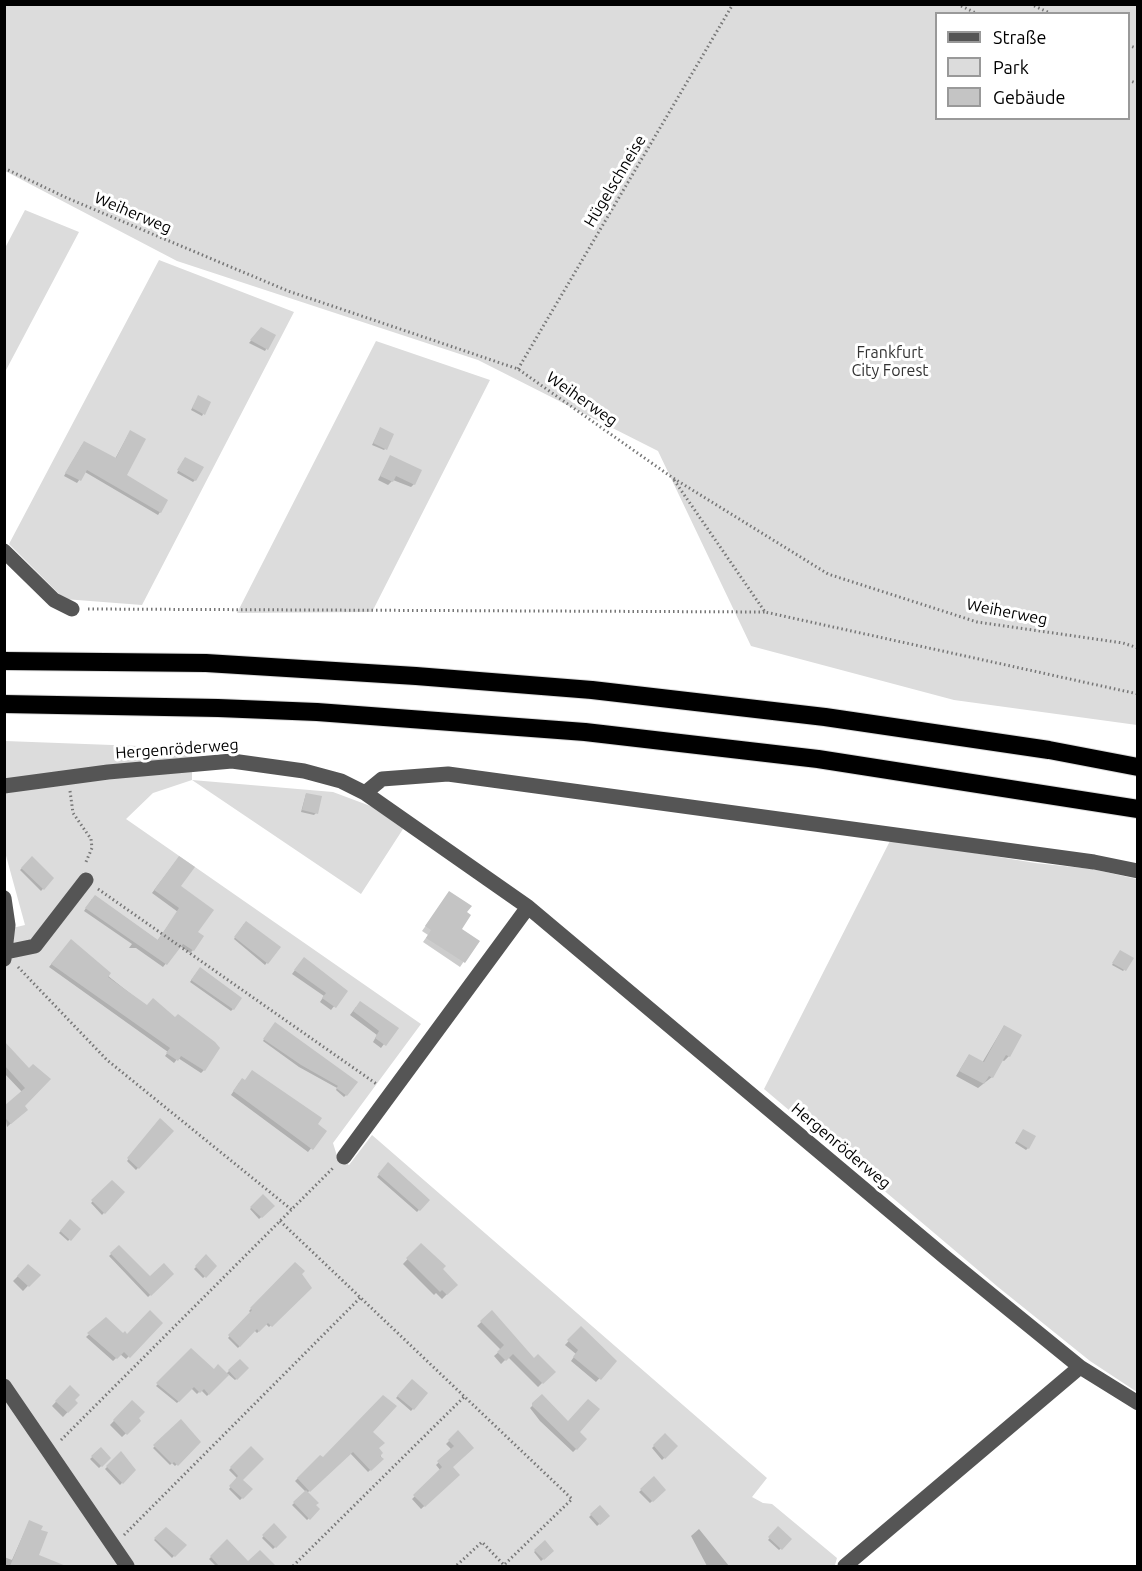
<!DOCTYPE html>
<html>
<head>
<meta charset="utf-8">
<style>
  body { margin:0 }
  #map { position:relative; width:1142px; height:1571px; overflow:hidden; background:#fff; font-family:Ubuntu,sans-serif }
  canvas { display:block }
  .frame { position:absolute; inset:0; border:6px solid #000; pointer-events:none }
  .legend { position:absolute; left:935px; top:12px; width:195px; height:108px; box-sizing:border-box; background:#fff; border:2px solid #999; margin:0; padding:8px 10px; list-style:none; font-size:18px; color:#000 }
  .legend li { display:flex; align-items:center; gap:12px; height:30px }
  .legend b { width:30px; border:2px solid #999 }
</style>
</head>
<body>
<div id="map">
<canvas width="1142" height="1571"></canvas>
<div class="frame"></div>
<ul class="legend">
<li><b style="height:8px;background:#555"></b>Straße</li>
<li><b style="height:16px;background:#dcdcdc"></b>Park</li>
<li><b style="height:16px;background:#c4c4c4"></b>Gebäude</li>
</ul>
</div>
<script>
const ctx = document.querySelector('canvas').getContext('2d');
ctx.lineJoin = 'round';
function fill(path, color) {
  ctx.fillStyle = color;
  ctx.fill(path, 'evenodd');
}
function toPath(rows) {
  const path = new Path2D();
  for (const r of rows) {
    path.moveTo(r[0], r[1]);
    for (let i = 2; i < r.length; i += 2) path.lineTo(r[i], r[i + 1]);
  }
  return path;
}
function stroke(path, color, width, dash) {
  ctx.strokeStyle = color;
  ctx.lineWidth = width;
  ctx.lineCap = dash ? 'butt' : 'round';
  ctx.setLineDash(dash || []);
  ctx.stroke(path);
}
function write(font, color, halo, rows, align = 'center') {
  ctx.font = font + ' Ubuntu,sans-serif';
  ctx.lineWidth = 6;
  ctx.setLineDash([]);
  ctx.textBaseline = 'middle';
  ctx.strokeStyle = halo;
  ctx.fillStyle = color;
  for (const [text, x, y, turn = 0] of rows) {
    ctx.save();
    ctx.translate(x, y);
    ctx.rotate((+turn || 0) * Math.PI / 180);
    ctx.textAlign = isNaN(turn) ? turn : align;
    if (halo) ctx.strokeText(text, 0, 0);
    ctx.fillText(text, 0, 0);
    ctx.restore();
  }
}
const green = toPath([
  [4,5,1137,5,1137,725,954,700,751,646,658,451,478,360,177,261,5,171],
  [936,14,1128,14,1128,118,936,118],
  [25,210,79,232,5,372,5,248],
  [159,260,294,312,142,605,64,599,9,544],
  [376,341,490,380,372,612,237,613],
  [5,741,192,748,192,780,333,792,373,807,403,829,361,894,192,780,153,793,126,819,421,1024,333,1143,337,1156,349,1165,372,1135,767,1478,752,1497,763,1503,772,1504,837,1558,835,1565,5,1566,4,930,25,925,5,852],
  [891,839,1035,863,1092,869,1137,879,1137,1392,1090,1361,998,1287,764,1089]
]);
const shadow = toPath([
  [261,329,274,335,265,351,249,343],
  [197,399,203,414,202,416,191,410],
  [379,431,385,449,384,450,372,445],
  [128,435,125,475,160,512,158,515,85,472,77,483,64,476,82,445,115,459],
  [390,457,414,484,411,487,393,480,388,485,378,480],
  [183,461,195,480,193,482,177,473],
  [306,794,316,813,314,815,301,812],
  [32,858,52,878,41,891,20,870],
  [177,860,179,886,196,933,193,950,190,953,180,946,163,967,136,948,129,948,132,944,84,911,92,899,157,941,178,912,152,893],
  [449,893,465,913,460,929,478,941,460,967,423,942,428,935,422,931],
  [244,924,279,947,265,965,234,939],
  [68,944,147,1007,175,1019,204,1070,201,1073,178,1058,174,1063,165,1056,168,1052,49,967],
  [1119,953,1124,970,1123,971,1112,965],
  [301,962,346,991,331,1010,320,1002,324,996,292,974],
  [198,971,233,1009,231,1011,190,982],
  [356,1007,396,1028,381,1048,373,1042,377,1035,350,1015],
  [273,1026,356,1082,346,1095,344,1097,336,1090,337,1088,299,1067,263,1041],
  [1004,1026,1009,1056,1004,1061,1002,1060,992,1077,978,1088,956,1076,969,1055,982,1063],
  [4,1057,28,1070,23,1106,26,1109,7,1127,4,1108,22,1092,4,1073],
  [239,1083,316,1124,325,1131,308,1152,231,1095],
  [160,1120,172,1131,136,1170,127,1161],
  [1022,1132,1028,1148,1026,1150,1015,1143],
  [388,1164,428,1200,417,1212,377,1177],
  [112,1182,123,1192,102,1215,91,1203],
  [263,1196,273,1206,259,1219,250,1209],
  [70,1221,79,1229,68,1241,59,1233],
  [421,1245,456,1285,442,1299,436,1293,434,1295,403,1264],
  [119,1247,150,1279,172,1274,148,1297,109,1256],
  [206,1257,215,1266,203,1278,194,1269],
  [295,1264,310,1288,269,1327,266,1324,257,1333,254,1330,238,1348,228,1338,251,1313,249,1311],
  [28,1266,38,1275,23,1291,13,1281],
  [492,1312,534,1360,553,1372,538,1387,508,1357,501,1364,494,1356,501,1350,477,1326],
  [106,1319,123,1335,127,1336,161,1323,126,1359,120,1354,113,1361,86,1337],
  [581,1328,615,1361,596,1382,571,1361,576,1354,565,1345],
  [191,1350,214,1371,226,1374,239,1361,247,1368,235,1380,228,1374,207,1396,201,1390,197,1394,191,1388,177,1403,156,1386],
  [412,1381,426,1394,411,1411,396,1398],
  [70,1387,76,1403,63,1417,52,1406],
  [542,1396,585,1440,573,1452,540,1421,530,1408],
  [132,1402,139,1421,122,1437,110,1425],
  [181,1422,199,1442,175,1466,172,1463,170,1465,153,1448],
  [371,1432,382,1459,368,1472,350,1453,307,1493,318,1509,307,1520,292,1505,306,1492,295,1481,320,1457,323,1459],
  [458,1432,451,1467,458,1475,421,1509,412,1499,441,1471,436,1465,452,1450,446,1444],
  [665,1435,676,1446,662,1460,652,1448],
  [251,1448,241,1480,251,1489,240,1500,229,1489,238,1479,229,1470],
  [101,1449,109,1458,99,1468,90,1459],
  [121,1453,134,1470,120,1485,105,1469],
  [654,1479,664,1490,650,1503,639,1492],
  [599,1507,608,1516,597,1526,589,1517],
  [29,1522,37,1556,54,1562,52,1566,4,1566,4,1557,12,1560],
  [274,1525,285,1537,273,1549,262,1538],
  [166,1529,184,1545,172,1558,154,1540],
  [699,1529,729,1566,707,1566,691,1536],
  [778,1529,790,1539,779,1550,768,1540],
  [227,1542,245,1560,238,1566,216,1566,209,1559],
  [545,1542,552,1551,541,1561,534,1552]
]);
const building = toPath([
  [261,327,276,335,268,350,250,340],
  [198,395,211,402,205,415,192,408],
  [380,427,394,434,387,450,373,443],
  [130,430,146,439,127,475,168,500,161,513,87,470,81,481,65,473,84,441,116,458],
  [390,455,422,470,415,485,396,476,393,482,380,476],
  [185,457,204,467,196,481,177,470],
  [306,793,322,796,318,814,302,810],
  [32,856,54,878,44,890,21,868],
  [179,856,195,867,181,886,214,910,198,932,204,936,194,951,183,944,167,965,85,908,95,895,158,940,179,908,154,890],
  [449,891,472,906,467,912,471,915,462,929,480,941,465,963,426,938,431,930,425,926],
  [246,921,281,947,268,964,234,937],
  [71,939,111,973,108,977,147,1005,153,998,175,1017,178,1014,215,1042,220,1048,205,1071,181,1056,178,1061,166,1053,170,1048,51,964],
  [1120,950,1134,958,1126,971,1112,963],
  [304,957,348,991,336,1008,322,998,326,993,294,970],
  [200,967,242,998,234,1010,191,980],
  [360,1001,399,1028,386,1046,375,1038,379,1031,353,1011],
  [275,1022,358,1082,347,1096,336,1088,338,1086,301,1065,263,1039],
  [1004,1025,1022,1035,1010,1057,1006,1055,993,1078,989,1076,984,1084,959,1071,969,1054,984,1062],
  [4,1041,29,1068,33,1064,51,1079,25,1106,28,1110,11,1124,4,1117,4,1106,25,1088,4,1065],
  [252,1070,322,1118,318,1124,327,1131,313,1150,233,1091,242,1078,245,1080],
  [160,1118,174,1131,139,1169,127,1158],
  [1023,1129,1036,1136,1029,1149,1016,1141],
  [388,1162,430,1200,420,1211,378,1174],
  [112,1180,125,1192,105,1214,91,1200],
  [263,1194,275,1206,262,1218,250,1207],
  [70,1219,81,1229,71,1241,60,1231],
  [421,1243,446,1266,443,1269,458,1285,447,1295,442,1290,440,1292,406,1258],
  [119,1245,150,1276,164,1263,174,1274,151,1296,110,1253],
  [206,1254,217,1266,206,1278,195,1266],
  [295,1262,305,1271,302,1274,312,1288,272,1327,268,1323,259,1332,257,1329,240,1347,228,1335,252,1310,250,1308],
  [28,1264,41,1275,29,1287,17,1276],
  [150,1310,163,1323,130,1358,124,1352,117,1359,87,1333,106,1317,123,1333,125,1331,127,1334],
  [492,1310,534,1358,538,1354,556,1372,543,1384,513,1354,506,1361,497,1352,504,1345,480,1321],
  [581,1326,617,1361,601,1380,573,1357,578,1350,567,1340],
  [191,1348,214,1369,218,1364,229,1375,209,1395,204,1389,200,1393,194,1387,179,1402,156,1383],
  [240,1359,249,1368,237,1380,228,1370],
  [412,1379,428,1393,414,1410,397,1396],
  [70,1385,80,1395,75,1400,78,1403,68,1413,55,1401],
  [542,1394,568,1421,588,1399,600,1409,580,1432,587,1439,577,1450,532,1406,532,1403],
  [383,1395,397,1406,373,1432,385,1443,379,1448,383,1453,380,1456,384,1459,371,1471,353,1452,310,1492,297,1478,320,1455,323,1457],
  [132,1400,145,1412,139,1418,141,1421,127,1435,113,1420],
  [181,1419,201,1442,178,1466,174,1462,172,1464,153,1445],
  [458,1430,474,1448,453,1467,460,1475,425,1507,413,1495,442,1467,437,1461,454,1446,448,1440],
  [665,1433,678,1446,665,1459,653,1445],
  [251,1446,264,1459,243,1480,253,1489,243,1499,229,1486,238,1476,230,1467],
  [101,1447,111,1458,102,1467,91,1456],
  [121,1451,136,1470,123,1484,106,1466],
  [654,1476,666,1490,653,1502,640,1489],
  [306,1490,319,1503,316,1505,320,1509,310,1520,293,1502],
  [600,1505,610,1516,600,1525,590,1514],
  [29,1520,43,1526,41,1530,48,1532,39,1555,66,1566,10,1566],
  [274,1523,287,1537,276,1548,262,1535],
  [778,1526,792,1539,782,1550,768,1537],
  [166,1527,187,1545,175,1557,154,1538],
  [227,1539,248,1561,260,1550,276,1566,219,1566,210,1556],
  [545,1540,554,1551,544,1560,534,1550]
]);
const path = toPath([
  [957,4,978,14],
  [1030,4,1052,14],
  [1128,45,1138,49],
  [1128,80,1138,84],
  [4,168,67,198,288,291,518,369,673,478,828,574,977,622,1123,643,1138,648],
  [518,369,733,4],
  [674,480,765,612,1138,694],
  [88,609,765,612],
  [70,791,73,813,91,839,92,848,85,864],
  [98,889,378,1085],
  [18,967,107,1060,292,1210],
  [280,1221,572,1499,504,1565,482,1542,456,1566],
  [61,1440,334,1167],
  [124,1535,360,1298],
  [293,1566,464,1397]
]);
const minor = toPath([
  [4,551,54,600,72,609],
  [4,786,108,772,232,761,304,771,341,781,365,793,528,907,946,1258,1080,1367,1138,1403],
  [365,793,382,779,448,774,1094,862,1138,871],
  [4,898,8,925,4,959],
  [6,952,35,946,86,880],
  [344,1157,528,907],
  [4,1386,127,1566],
  [845,1566,1080,1367]
]);
const highway = toPath([
  [4,661,206,663,416,676,592,690,825,717,1049,750,1138,767],
  [4,704,218,708,317,712,585,732,818,759,1138,809]
]);
const streetNames = [
  ["Hügelschneise",615,181,-59],
  ["Weiherweg",133,213,23],
  ["Weiherweg",582,399,35],
  ["Weiherweg",1007,612,11],
  ["Hergenröderweg",177,749,-4],
  ["Hergenröderweg",841,1146,40]
];
const parkNames = [
  ["Frankfurt",890,353],
  ["City Forest",890,371]
];
fill(green, '#dcdcdc');
fill(shadow, '#0003');
fill(building, '#c4c4c4');
stroke(highway, '#dbdbdb', 20);
stroke(path, '#777', 3, [1.5, 3]);
stroke(minor, '#555', 15);
stroke(highway, '#000', 18);
write('16px', '#000', '#fff', streetNames);
write('16px', '#333', '#fff', parkNames);
</script>
</body>
</html>
